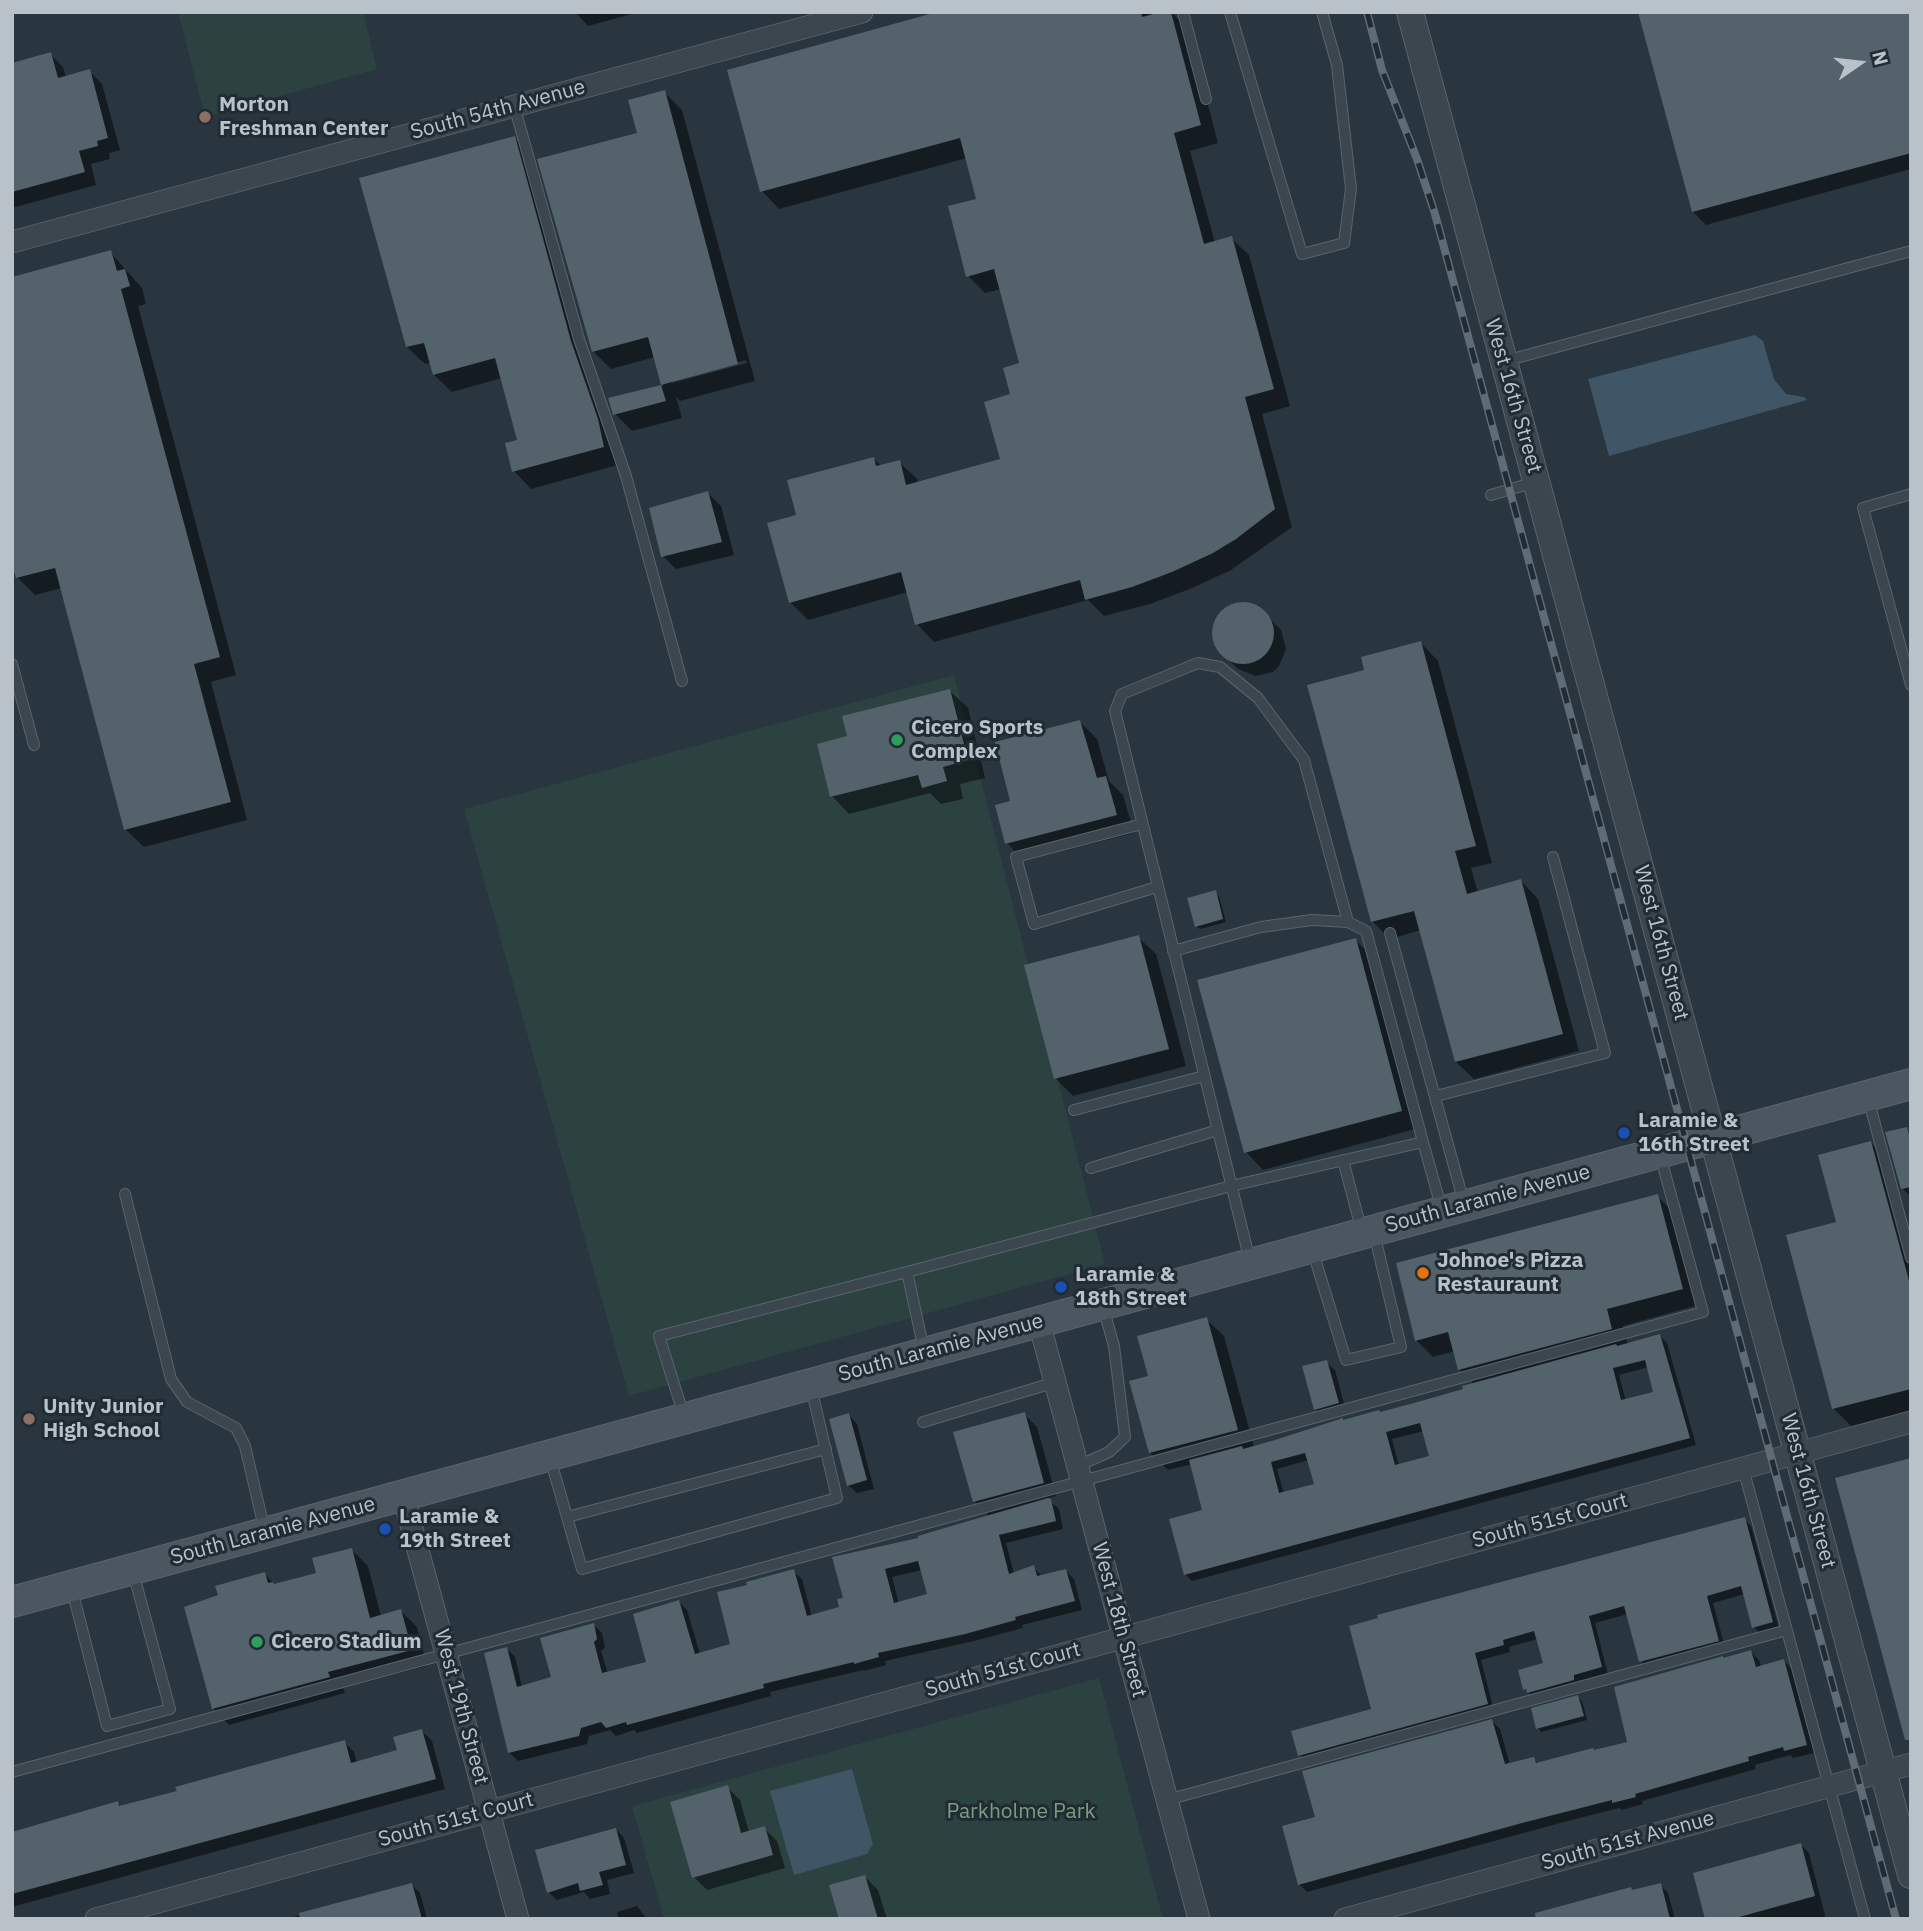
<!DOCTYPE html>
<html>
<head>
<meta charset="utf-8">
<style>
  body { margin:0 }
  #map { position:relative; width:1923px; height:1931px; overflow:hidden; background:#29353f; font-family:"IBM Plex Sans",sans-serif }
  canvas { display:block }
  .frame { position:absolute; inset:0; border:14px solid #b9c1c9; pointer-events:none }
  .north { position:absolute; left:1825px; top:28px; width:70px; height:70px; -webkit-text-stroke:5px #212b34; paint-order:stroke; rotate:76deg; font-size:19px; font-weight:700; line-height:28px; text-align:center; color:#b9c1c9 }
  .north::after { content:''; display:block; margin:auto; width:24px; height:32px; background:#b9c1c9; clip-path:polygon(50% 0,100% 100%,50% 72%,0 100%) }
</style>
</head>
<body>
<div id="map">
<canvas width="1923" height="1931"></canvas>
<div class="frame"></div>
<div class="north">N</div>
</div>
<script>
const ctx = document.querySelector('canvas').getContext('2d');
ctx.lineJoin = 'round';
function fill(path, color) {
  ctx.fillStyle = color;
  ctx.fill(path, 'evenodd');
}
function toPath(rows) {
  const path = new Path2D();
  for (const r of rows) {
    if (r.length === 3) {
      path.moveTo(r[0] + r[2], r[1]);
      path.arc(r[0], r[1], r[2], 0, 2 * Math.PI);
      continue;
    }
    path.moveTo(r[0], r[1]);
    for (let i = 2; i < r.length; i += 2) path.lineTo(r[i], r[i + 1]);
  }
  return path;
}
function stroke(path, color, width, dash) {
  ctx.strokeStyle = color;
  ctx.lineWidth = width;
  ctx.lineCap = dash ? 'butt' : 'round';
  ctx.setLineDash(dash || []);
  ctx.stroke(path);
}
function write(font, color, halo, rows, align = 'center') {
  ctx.font = font + ' "IBM Plex Sans",sans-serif';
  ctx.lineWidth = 6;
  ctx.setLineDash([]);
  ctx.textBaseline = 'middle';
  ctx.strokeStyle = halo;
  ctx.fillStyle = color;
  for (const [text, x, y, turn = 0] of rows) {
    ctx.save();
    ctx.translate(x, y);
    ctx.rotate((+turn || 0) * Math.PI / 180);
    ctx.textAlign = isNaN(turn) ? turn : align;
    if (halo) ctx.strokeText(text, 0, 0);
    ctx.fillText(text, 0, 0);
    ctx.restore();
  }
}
const green = toPath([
  [178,12,363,12,377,69,205,117],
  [954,675,1105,1264,629,1396,464,809],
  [1099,1678,1163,1919,664,1919,632,1806]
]);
const water = toPath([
  [1755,335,1763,341,1774,379,1786,394,1804,397,1807,400,1609,456,1588,379],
  [852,1769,873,1844,867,1854,794,1875,770,1791]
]);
const shadow = toPath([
  [575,12,639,12,588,26],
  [944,12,1152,12,1153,16,1171,12,1188,29,1218,143,1190,151,1215,243,1231,238,1249,255,1290,406,1262,414,1292,527,1231,570,1190,589,1150,604,1104,616,1088,600,934,642,917,624,908,592,808,620,790,602,798,517,874,459,881,466,899,462,917,479,918,484,1002,460,1012,395,1021,364,1001,289,985,293,968,276,978,200,967,158,779,209,762,191],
  [1911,12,1911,169,1706,225,1693,212],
  [50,54,63,67,66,78,89,71,102,84,120,150,109,153,110,159,91,164,96,185,12,208,12,64],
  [664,92,682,110,755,381,680,401,676,397,682,418,632,431,615,414,610,400,663,386,655,357,611,369,593,351,639,135],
  [746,360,747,363,672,383,672,380],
  [514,138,532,156,588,360,621,464,531,489,514,471,519,441,502,378,452,392,434,375,431,363,425,364,407,347],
  [110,252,142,288,146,304,138,306,236,675,211,682,247,820,144,847,126,830,62,588,35,595,17,577],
  [708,493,721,506,734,555,676,569,663,556],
  [1241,604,1251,605,1260,609,1281,630,1286,649,1279,666,1273,672,1255,676,1238,669,1224,655,1215,639,1214,630,1217,620,1223,612],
  [1421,643,1438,661,1492,863,1471,868,1478,893,1521,881,1538,899,1579,1051,1474,1079,1456,1062,1421,930,1390,939,1372,921,1366,671],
  [950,691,968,708,985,778,960,784,963,799,941,804,930,793,849,814,832,796,849,737],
  [1080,722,1097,739,1109,781,1123,795,1134,833,1024,861,1007,843,1012,802],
  [1215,892,1219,896,1226,922,1200,929,1196,926],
  [1138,937,1156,954,1186,1066,1073,1096,1056,1079],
  [1355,940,1373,957,1419,1128,1263,1170,1246,1152],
  [1906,1129,1911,1133,1911,1197,1902,1188],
  [1871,1143,1889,1161,1911,1245,1911,1410,1851,1426,1834,1409],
  [1657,1196,1674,1213,1698,1305,1623,1326,1628,1345,1660,1336,1667,1343,1696,1445,1192,1581,1185,1574,1205,1512,1192,1464,1168,1470,1150,1453,1150,1377,1206,1319,1224,1336,1254,1447,1465,1390,1474,1384,1460,1370,1455,1351,1433,1357,1417,1341,1398,1264],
  [1649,1367,1656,1393,1626,1401,1619,1375],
  [1424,1431,1431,1457,1399,1466,1392,1439],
  [1309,1460,1316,1485,1284,1494,1277,1469],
  [1326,1362,1335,1370,1346,1411,1324,1417,1315,1409],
  [1024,1414,1037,1427,1056,1496,1038,1501,1039,1504,1050,1501,1059,1509,1063,1529,1006,1543,1014,1574,1033,1567,1042,1576,1066,1571,1074,1579,1082,1610,1022,1625,1023,1628,974,1641,885,1661,886,1665,864,1671,863,1670,770,1692,771,1696,637,1733,634,1730,616,1736,610,1730,589,1736,587,1744,518,1761,510,1753,486,1654,507,1649,515,1657,522,1687,553,1678,594,1625,602,1633,605,1647,601,1651,608,1674,648,1663,679,1602,687,1610,700,1654,732,1645,749,1586,793,1571,802,1579,812,1617,841,1609,845,1599,920,1539,989,1516,975,1502],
  [922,1570,929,1595,899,1604,892,1577],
  [849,1415,857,1424,874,1489,857,1493,848,1485],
  [1744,1519,1751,1526,1779,1629,1761,1634,1754,1627,1745,1594,1713,1603,1725,1648,1648,1669,1641,1661,1628,1614,1595,1623,1608,1675,1536,1700,1525,1689,1545,1664,1538,1639,1509,1647,1510,1652,1481,1660,1494,1711,1307,1762,1300,1755,1373,1711,1351,1627],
  [352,1550,368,1566,381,1616,401,1611,417,1627,427,1666,343,1688,345,1693,229,1725,213,1708,220,1597,265,1574,276,1586,318,1574],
  [1751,1652,1759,1660,1761,1667,1784,1661,1792,1669,1814,1753,1793,1758,1790,1755,1755,1765,1756,1769,1642,1801,1643,1804,1622,1810,1619,1808,1564,1822,1307,1892,1299,1884,1317,1818,1492,1721,1500,1729,1510,1765,1533,1759,1539,1764,1595,1752,1629,1743,1724,1659],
  [1578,1697,1582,1701,1587,1720,1541,1732,1538,1728],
  [422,1731,432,1741,445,1789,12,1907,12,1834,117,1803,121,1807,179,1792,344,1742,354,1752,357,1763,399,1752],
  [727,1787,740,1800,749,1832,764,1828,777,1841,785,1868,707,1890,694,1877],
  [616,1829,624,1838,634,1873,607,1880,610,1894,590,1899,584,1892,557,1900,548,1892],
  [1801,1845,1809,1853,1826,1919,1707,1919],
  [865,1877,878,1890,887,1919,841,1919],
  [412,1885,420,1893,427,1919,286,1919],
  [1660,1885,1668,1893,1675,1919,1535,1919],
  [637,1906,647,1919,612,1919,618,1917,617,1912]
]);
const building = toPath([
  [937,12,1141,12,1142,17,1161,12,1171,12,1201,125,1174,133,1204,244,1232,236,1274,389,1245,397,1275,509,1236,539,1213,553,1172,572,1132,587,1085,600,1080,580,915,625,901,572,789,603,767,523,796,515,787,480,874,457,876,466,900,460,906,485,1000,459,984,402,1010,394,1003,368,1019,363,994,269,966,277,948,206,976,199,960,138,760,192,727,70],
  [1638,12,1911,12,1911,153,1692,212],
  [51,52,58,78,90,69,108,138,97,141,98,146,79,151,85,172,12,192,12,63],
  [665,90,738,364,661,385,648,337,592,352,537,159,637,133,628,100],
  [515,136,571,341,598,419,604,447,512,472,505,443,517,440,495,358,433,375,424,343,406,347,359,178],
  [111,250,117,271,125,269,130,286,121,289,220,657,194,664,231,802,124,830,55,568,16,578,12,565,12,277],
  [661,385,666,401,613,415,608,398],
  [708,491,722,542,661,557,649,508],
  [1243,633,31],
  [1421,641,1476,846,1455,851,1467,894,1521,879,1563,1034,1455,1062,1414,911,1371,922,1307,685,1364,670,1361,657],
  [950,689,968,760,943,767,947,781,922,788,918,775,830,797,817,744,847,736,842,716],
  [1080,720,1097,778,1106,776,1117,815,1005,844,995,805,1010,801,995,742],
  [1216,890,1223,919,1195,927,1187,898],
  [1139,935,1169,1049,1054,1079,1024,965],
  [1356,938,1402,1111,1244,1153,1197,980],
  [1907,1127,1911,1142,1911,1187,1901,1189,1885,1132],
  [1871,1141,1911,1288,1911,1389,1832,1409,1786,1235,1836,1222,1818,1155],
  [1658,1194,1683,1289,1607,1309,1612,1329,1458,1370,1448,1332,1415,1341,1396,1263],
  [1207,1317,1238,1430,1149,1453,1129,1381,1148,1376,1137,1336],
  [1660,1334,1690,1438,1184,1575,1169,1519,1202,1510,1189,1460,1242,1446,1243,1449,1275,1440,1343,1418,1343,1420,1379,1410,1380,1412,1414,1403,1463,1389,1462,1386,1616,1344,1617,1346],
  [1645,1360,1653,1392,1621,1400,1613,1368],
  [1420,1423,1429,1456,1395,1465,1386,1432],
  [1305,1453,1314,1484,1279,1493,1271,1462],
  [1327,1360,1339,1403,1314,1410,1302,1366],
  [1025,1412,1044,1483,973,1502,953,1432],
  [849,1413,867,1480,847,1486,829,1419],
  [1911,1458,1911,1740,1905,1740,1835,1478],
  [1048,1498,1051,1499,1056,1521,999,1535,1009,1574,1034,1565,1037,1576,1066,1569,1075,1601,1015,1617,1016,1620,965,1634,878,1653,879,1657,854,1664,854,1662,763,1684,764,1688,627,1725,626,1722,606,1728,601,1722,581,1728,579,1736,508,1753,484,1653,507,1647,517,1687,551,1677,540,1638,594,1623,597,1639,594,1642,602,1673,646,1662,633,1614,679,1600,695,1654,730,1644,717,1592,747,1585,746,1582,794,1569,807,1616,839,1607,837,1599,843,1598,832,1557,918,1538,918,1536,941,1529],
  [918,1561,927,1594,894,1603,885,1569],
  [1745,1517,1773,1622,1752,1628,1741,1586,1707,1596,1719,1641,1639,1662,1624,1606,1589,1616,1602,1667,1574,1675,1574,1680,1527,1693,1526,1689,1523,1690,1518,1670,1543,1663,1534,1631,1503,1640,1504,1645,1475,1653,1488,1704,1298,1756,1291,1731,1371,1709,1349,1626,1378,1618,1377,1615],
  [352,1548,370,1618,401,1609,412,1650,328,1672,330,1677,212,1709,184,1607,218,1595,215,1586,265,1572,268,1583,273,1582,274,1584,316,1573,312,1558],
  [1751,1650,1756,1667,1784,1659,1807,1745,1784,1751,1783,1747,1748,1757,1749,1761,1635,1794,1636,1797,1612,1803,1612,1800,1522,1823,1298,1885,1282,1826,1315,1817,1302,1771,1492,1719,1505,1764,1534,1757,1536,1763,1593,1748,1594,1750,1627,1742,1614,1687,1723,1656,1723,1658],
  [1578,1695,1584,1716,1536,1729,1531,1708],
  [422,1729,436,1779,12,1894,12,1832,118,1801,119,1806,177,1791,175,1787,345,1740,351,1763,397,1750,393,1737],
  [728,1785,741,1833,765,1826,773,1855,692,1878,670,1802],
  [616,1828,626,1865,599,1872,603,1885,580,1891,578,1883,547,1893,535,1850],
  [1801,1843,1815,1896,1732,1919,1705,1919,1693,1873],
  [865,1875,878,1919,839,1919,829,1885],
  [412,1883,422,1919,300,1919,299,1913],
  [1661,1883,1670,1919,1536,1919,1535,1913,1631,1887,1632,1890]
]);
const service = toPath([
  [1183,12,1206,99],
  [1230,12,1302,254,1344,243,1351,189,1337,65,1322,12],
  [514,105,579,339,626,476,682,681],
  [1505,361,1911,251],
  [1911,494,1863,508,1911,685],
  [1491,495,1535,482],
  [12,664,34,745],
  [1142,824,1016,857,1034,924,1157,887],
  [1390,933,1464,1203],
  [1173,951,1261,927,1312,920,1348,922,1366,931,1423,1142],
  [1436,1096,1605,1053,1553,857],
  [1868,1098,1911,1258],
  [1074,1110,1204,1076],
  [1343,1160,1362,1232],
  [1091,1168,1218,1130],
  [125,1194,171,1379,187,1402,236,1428,245,1446,265,1532],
  [1312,1249,1346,1360,1401,1347,1374,1233],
  [1250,1261,1115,711,1122,694,1198,663,1220,667,1258,698,1304,760,1348,922],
  [924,1350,907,1272,1231,1186,1423,1142,1442,1210],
  [684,1416,659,1336,907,1272],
  [923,1422,1056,1382],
  [550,1458,582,1569,837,1498,811,1387],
  [1078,1466,1109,1452,1125,1437,1114,1346,1103,1307],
  [1743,1468,1865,1919],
  [567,1517,826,1449],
  [71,1586,107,1726,170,1709,133,1572],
  [12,1772,1703,1312,1660,1155],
  [1167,1800,1787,1630]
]);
const minor = toPath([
  [12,242,862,12],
  [1039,1322,1199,1919],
  [403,1495,518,1919],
  [96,1919,1911,1422],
  [1345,1919,1911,1764]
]);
const tertiary = toPath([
  [1410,12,1911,1875]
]);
const secondary = toPath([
  [12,1602,1911,1084]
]);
const rail = toPath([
  [1367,12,1382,70,1417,159,1435,214,1896,1919]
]);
const markers = [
  [205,117,7,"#8d6e63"],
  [897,740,7,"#2e9e5b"],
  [1624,1133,7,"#1a4fb4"],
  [1423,1273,7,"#e8710a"],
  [1061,1287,7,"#1a4fb4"],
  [29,1419,7,"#8d6e63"],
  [385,1529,7,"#1a4fb4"],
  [257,1642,7,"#2e9e5b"]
];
const poiNames = [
  ["Morton",219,105],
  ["Freshman Center",219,129],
  ["Cicero Sports",911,728],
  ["Complex",911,752],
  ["Laramie &",1638,1121],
  ["16th Street",1638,1145],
  ["Johnoe's Pizza",1437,1261],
  ["Restauraunt",1437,1285],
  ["Laramie &",1075,1275],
  ["18th Street",1075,1299],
  ["Unity Junior",43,1407],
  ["High School",43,1431],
  ["Laramie &",399,1517],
  ["19th Street",399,1541],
  ["Cicero Stadium",271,1642]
];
const streetNames = [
  ["South 54th Avenue",498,110,-15],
  ["West 16th Street",1513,396,74],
  ["West 16th Street",1661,943,75],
  ["South Laramie Avenue",1488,1199,-15],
  ["South Laramie Avenue",941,1348,-15],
  ["West 16th Street",1808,1491,75],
  ["South 51st Court",1550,1521,-15],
  ["South Laramie Avenue",273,1531,-15],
  ["West 18th Street",1119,1620,75],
  ["South 51st Court",1003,1670,-15],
  ["West 19th Street",461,1707,75],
  ["South 51st Court",456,1820,-15],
  ["South 51st Avenue",1628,1841,-15]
];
const parkNames = [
  ["Parkholme Park",1021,1812]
];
fill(green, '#2c4240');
fill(water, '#405566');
fill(shadow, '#0007');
fill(building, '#54626b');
stroke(service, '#5a646c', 12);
stroke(minor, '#5a646c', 23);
stroke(tertiary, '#5a646c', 28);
stroke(secondary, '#5a646c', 32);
stroke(service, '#3c464f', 10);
stroke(minor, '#3c464f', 21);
stroke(tertiary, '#3c464f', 26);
stroke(secondary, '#4b5661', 30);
stroke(rail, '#5f6b75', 8);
stroke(rail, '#212b34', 5, [16]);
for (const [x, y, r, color] of markers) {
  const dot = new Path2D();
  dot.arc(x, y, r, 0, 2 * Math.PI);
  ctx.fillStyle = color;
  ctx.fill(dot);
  stroke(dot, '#212b34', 2.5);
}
write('bold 21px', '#b9c1c9', '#212b34', poiNames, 'left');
write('21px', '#b9c1c9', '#212b34', streetNames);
write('21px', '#7a9d7d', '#212b34', parkNames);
</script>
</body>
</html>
